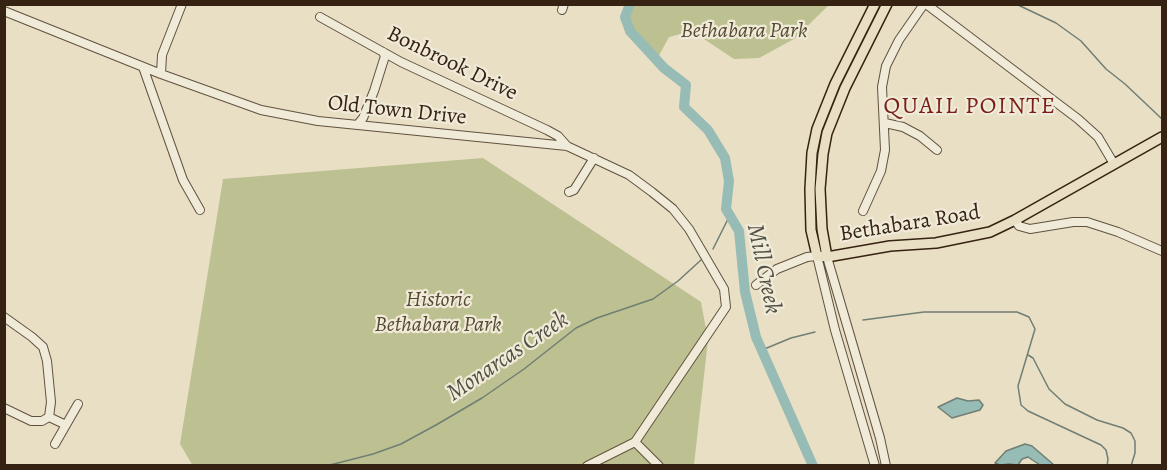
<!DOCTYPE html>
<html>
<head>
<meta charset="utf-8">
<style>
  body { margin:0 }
  #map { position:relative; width:1167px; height:470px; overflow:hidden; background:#e8dfc5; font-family:Alegreya,serif }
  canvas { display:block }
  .frame { position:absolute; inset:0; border:6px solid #352212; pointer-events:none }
</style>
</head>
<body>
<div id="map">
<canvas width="1167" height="470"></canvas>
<div class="frame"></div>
</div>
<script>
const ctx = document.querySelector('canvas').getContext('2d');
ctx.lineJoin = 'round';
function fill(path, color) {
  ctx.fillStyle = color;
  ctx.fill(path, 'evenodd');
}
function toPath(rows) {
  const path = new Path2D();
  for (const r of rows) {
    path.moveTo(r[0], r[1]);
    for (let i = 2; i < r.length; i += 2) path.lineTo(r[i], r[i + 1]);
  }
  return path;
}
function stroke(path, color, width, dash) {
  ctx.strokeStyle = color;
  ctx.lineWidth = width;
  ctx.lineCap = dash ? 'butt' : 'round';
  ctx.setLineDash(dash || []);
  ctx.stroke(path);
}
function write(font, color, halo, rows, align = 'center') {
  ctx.font = font + ' Alegreya,serif';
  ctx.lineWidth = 4.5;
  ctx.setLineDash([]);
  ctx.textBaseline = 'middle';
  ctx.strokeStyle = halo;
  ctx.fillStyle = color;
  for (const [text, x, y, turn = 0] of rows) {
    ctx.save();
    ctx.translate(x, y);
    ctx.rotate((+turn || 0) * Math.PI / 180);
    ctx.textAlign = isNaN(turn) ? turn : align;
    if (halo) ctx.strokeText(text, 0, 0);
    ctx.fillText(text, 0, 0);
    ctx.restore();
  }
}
const green = toPath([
  [626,4,829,4,829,5,794,39,759,58,734,59,692,31,669,37,655,63,633,38,623,13],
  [483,158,701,302,708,340,694,465,193,466,180,444,223,179]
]);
const water = toPath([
  [957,398,968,401,979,400,983,405,980,410,952,418,938,407,957,398],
  [1025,444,1032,446,1054,465,1040,465,1028,457,1022,459,1018,465,1009,464,1000,465,995,463,1006,451,1025,444]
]);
const stream = toPath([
  [1016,4,1056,23,1081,41,1106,69,1125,84,1162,119],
  [713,249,729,217],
  [863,320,924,312,1017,312,1029,317,1035,329,1018,386,1021,405,1028,411,1101,445,1106,450,1108,459,1107,466],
  [762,350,791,338,815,332],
  [1028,355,1033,358,1049,389,1065,404,1097,420,1123,428,1131,433,1135,441,1135,453,1131,466],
  [326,466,373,454,401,444,436,425,482,398,524,369,576,328,597,318,653,299,678,281,701,260]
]);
const river = toPath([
  [630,4,625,17,630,31,664,68,686,85,684,107,708,130,725,158,729,181,726,209,739,231,745,292,756,337,813,466]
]);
const minor = toPath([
  [926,4,1078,119,1098,137,1114,164],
  [562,10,564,4],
  [4,11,161,74,261,110,318,121,567,146,629,175,652,192,673,209,689,229,724,289,726,307,635,442,587,466],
  [320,17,401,62,547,130,558,136,567,146],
  [143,67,183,180,200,210],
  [161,74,162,55,182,4],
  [885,123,903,127,920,136,937,150],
  [358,124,363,118,374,91,385,56,383,52],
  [569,192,574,190,594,158],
  [863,211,881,171,885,150,882,87,886,66,899,40,924,4],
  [1015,220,1019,226,1030,229,1073,222,1087,222,1118,232,1162,251],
  [827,257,880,438,886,466],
  [756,285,777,269,807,257,817,256,835,330,875,466],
  [4,317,32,337,43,347,47,361,51,402,49,417,42,421,31,421,4,408],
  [49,417,66,425],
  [635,442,659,466],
  [55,444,78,404]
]);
const major = toPath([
  [875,4,835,84,817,129,812,153,810,189,811,230,817,256,827,257,890,246,936,243,990,232,1015,220,1162,137],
  [827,257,822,229,820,189,823,154,827,133,845,88,887,4]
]);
const parkNames = [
  ["Bethabara Park",744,32],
  ["Historic",438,301],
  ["Bethabara Park",438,326]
];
const streetNames = [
  ["Bonbrook Drive",452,64,26],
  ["Old Town Drive",397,111,6],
  ["Bethabara Road",910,224,-9]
];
const neighbourhoodNames = [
  ["QUAIL POINTE",970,107]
];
const waterNames = [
  ["Mill Creek",763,269,78],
  ["Monarcas Creek",508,357,-34]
];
fill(green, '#bdc090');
fill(water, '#97bcb5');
stroke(water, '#707e74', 1.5);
stroke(stream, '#707e74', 1.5);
stroke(river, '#97bcb5', 10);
stroke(minor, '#62513f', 10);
stroke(major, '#352212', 12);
stroke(minor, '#f0ead9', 8);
stroke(major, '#e8dfc5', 9);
write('italic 22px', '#574a32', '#f0ead9', parkNames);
write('22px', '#352212', '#f0ead9', streetNames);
ctx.letterSpacing = '1.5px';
write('24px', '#7a1f14', '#f0ead9', neighbourhoodNames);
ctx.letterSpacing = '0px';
write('italic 24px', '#525043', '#f0ead9', waterNames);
</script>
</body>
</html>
